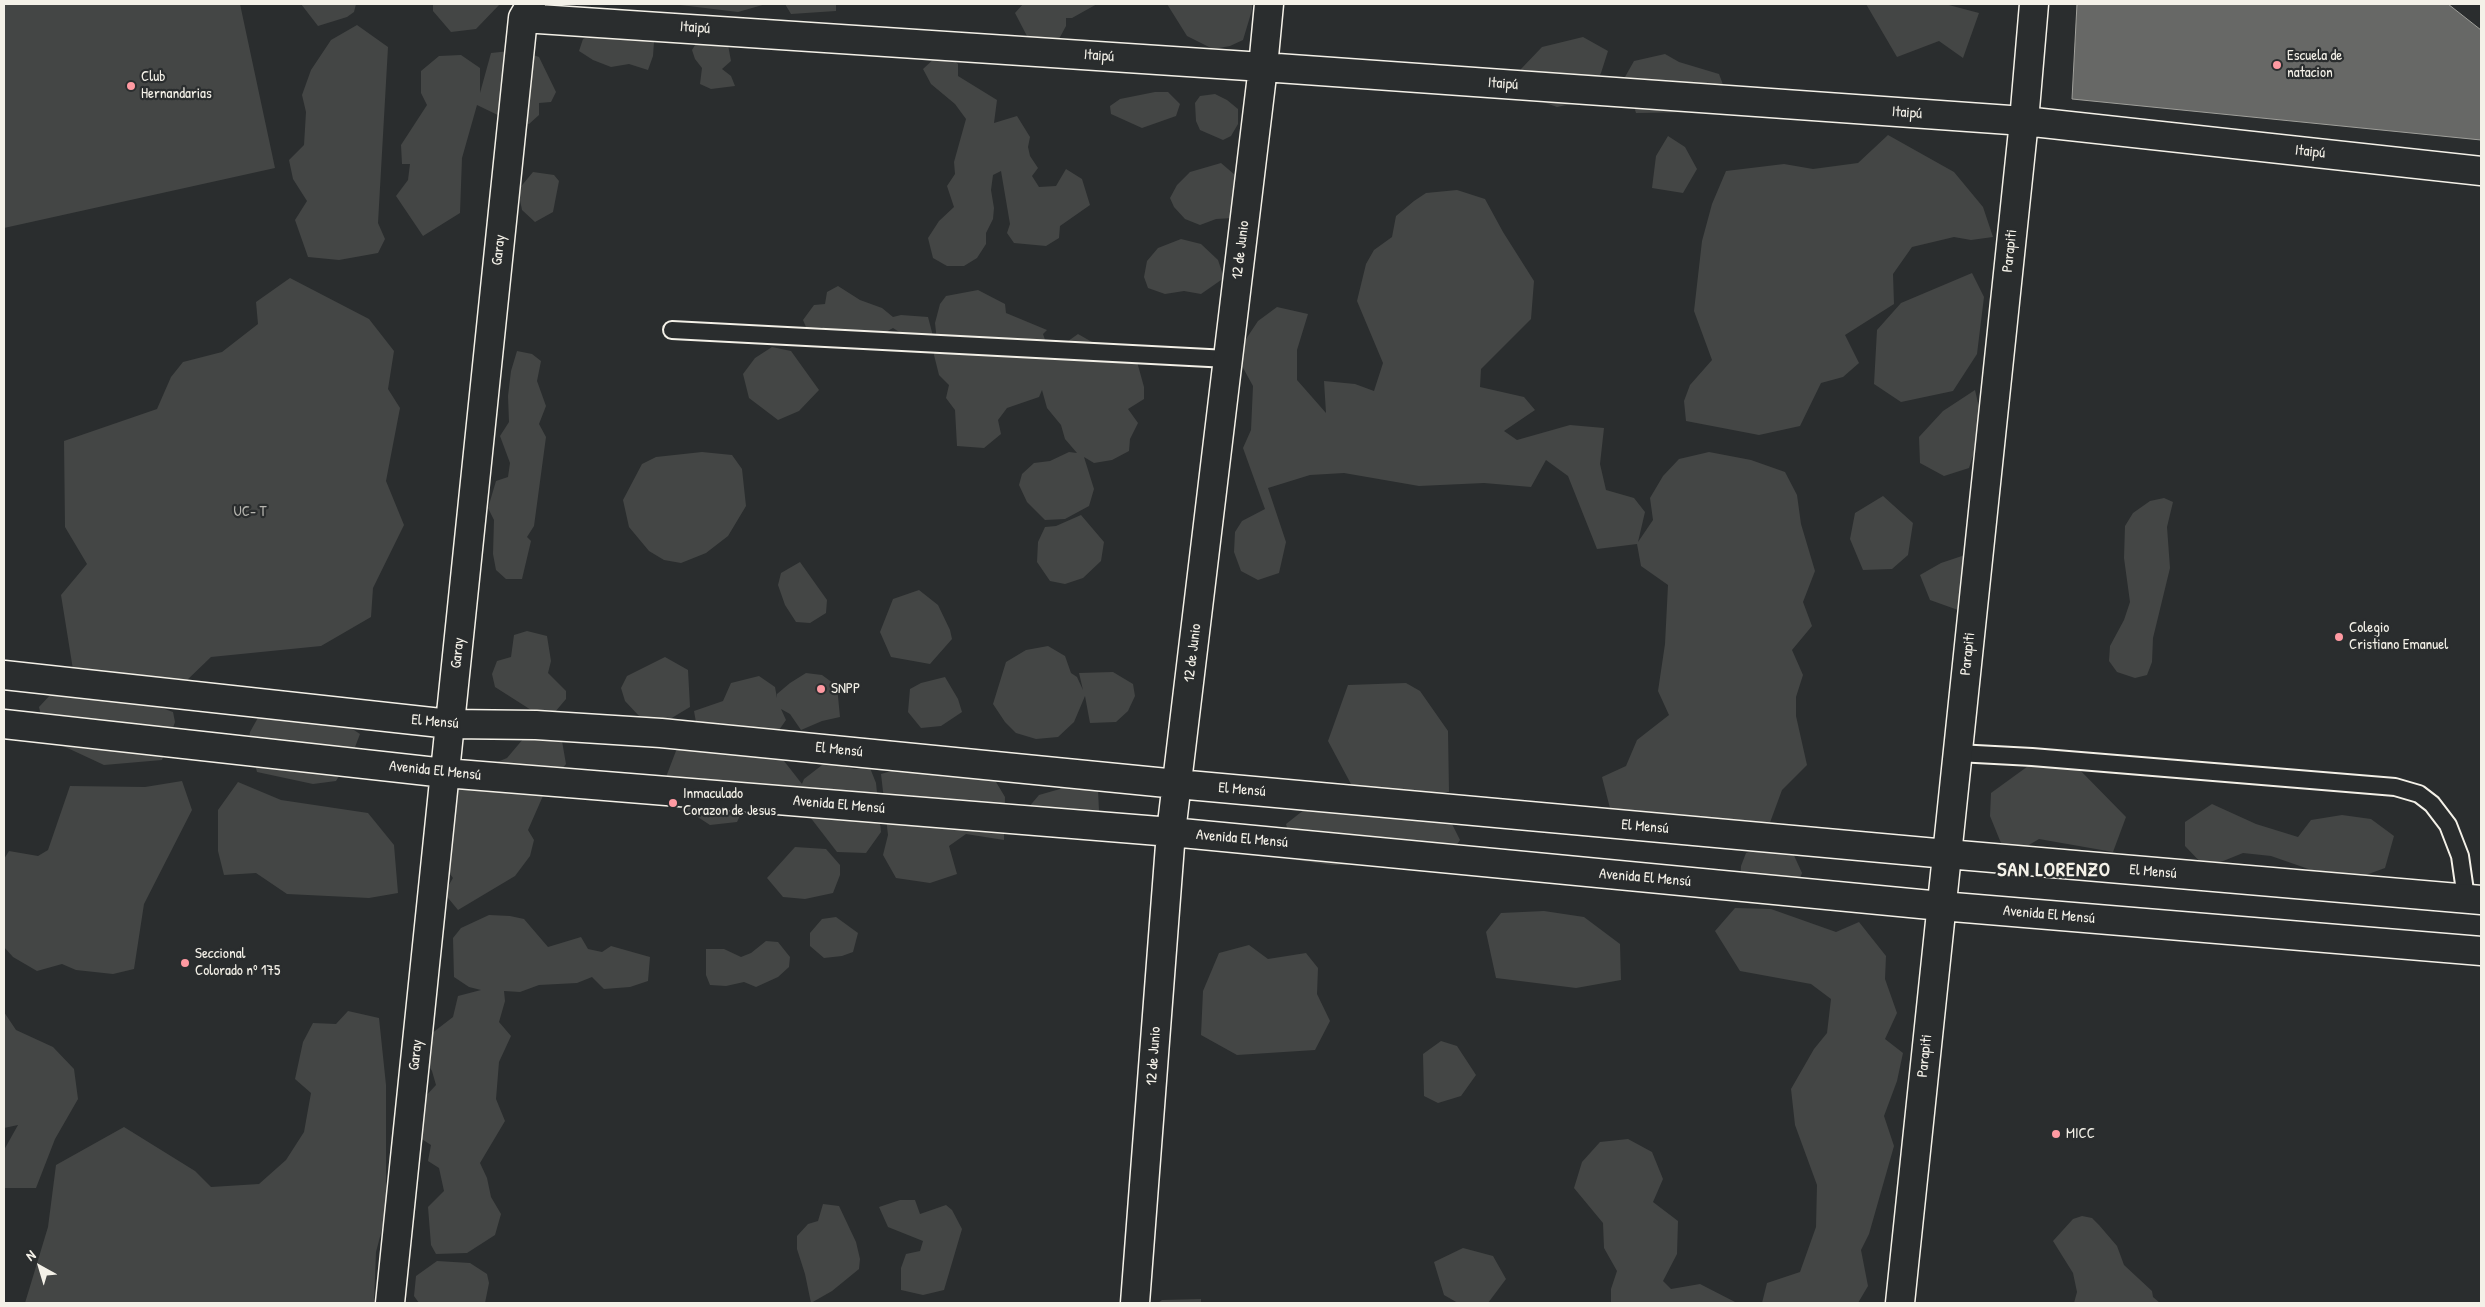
<!DOCTYPE html>
<html>
<head>
<meta charset="utf-8">
<style>
  body { margin:0 }
  #map { position:relative; width:2485px; height:1307px; overflow:hidden; background:#2a2d2e; font-family:"Patrick Hand",sans-serif }
  canvas { display:block }
  .frame { position:absolute; inset:0; border:5px solid #f4f1e8; pointer-events:none }
  .north { position:absolute; left:15px; top:1242px; width:50px; height:50px; -webkit-text-stroke:4px #2a2d2e; paint-order:stroke; rotate:321deg; font-size:14px; font-weight:700; line-height:20px; text-align:center; color:#f4f1e8 }
  .north::after { content:''; display:block; margin:auto; width:18px; height:22px; background:#f4f1e8; clip-path:polygon(50% 0,100% 100%,50% 72%,0 100%) }
</style>
</head>
<body>
<div id="map">
<canvas width="2485" height="1307"></canvas>
<div class="frame"></div>
<div class="north">N</div>
</div>
<script>
const ctx = document.querySelector('canvas').getContext('2d');
ctx.lineJoin = 'round';
function fill(path, color) {
  ctx.fillStyle = color;
  ctx.fill(path, 'evenodd');
}
function toPath(rows) {
  const path = new Path2D();
  for (const r of rows) {
    path.moveTo(r[0], r[1]);
    for (let i = 2; i < r.length; i += 2) path.lineTo(r[i], r[i + 1]);
  }
  return path;
}
function stroke(path, color, width, dash) {
  ctx.strokeStyle = color;
  ctx.lineWidth = width;
  ctx.lineCap = dash ? 'butt' : 'round';
  ctx.setLineDash(dash || []);
  ctx.stroke(path);
}
function write(font, color, halo, rows, align = 'center') {
  ctx.font = font + ' "Patrick Hand",sans-serif';
  ctx.lineWidth = 4.5;
  ctx.setLineDash([]);
  ctx.textBaseline = 'middle';
  ctx.strokeStyle = halo;
  ctx.fillStyle = color;
  for (const [text, x, y, turn = 0] of rows) {
    ctx.save();
    ctx.translate(x, y);
    ctx.rotate((+turn || 0) * Math.PI / 180);
    ctx.textAlign = isNaN(turn) ? turn : align;
    if (halo) ctx.strokeText(text, 0, 0);
    ctx.fillText(text, 0, 0);
    ctx.restore();
  }
}
const green = toPath([
  [4,4,240,4,275,168,4,228],
  [301,4,356,4,354,12,347,17,318,26],
  [433,4,500,4,476,29,451,32,433,11],
  [672,4,766,4,738,12],
  [785,4,836,4,836,11,791,14],
  [1023,4,1097,4,1072,18,1066,18,1066,26,1059,39,1028,38,1015,13],
  [1167,4,1252,4,1252,10,1243,40,1230,46,1213,49,1187,36],
  [1866,4,1945,4,1979,13,1963,58,1939,41,1897,57],
  [357,25,388,47,378,223,385,239,378,253,339,260,308,257,295,220,307,201,293,179,289,160,304,145,306,112,302,95,311,70,331,40],
  [647,31,654,42,653,56,648,70,629,64,611,67,593,60,579,51,583,39,597,32],
  [726,34,731,61,722,69,731,76,735,86,711,89,700,84,702,68,695,59,692,50,697,42],
  [1583,37,1608,51,1601,73,1586,101,1557,107,1532,98,1521,69,1542,47],
  [519,50,539,57,556,92,551,102,539,103,539,115,529,124,506,119,477,105,462,158,460,213,423,236,396,196,408,180,410,164,402,164,401,145,427,105,421,93,421,71,439,56,461,55,480,68,480,93,491,53],
  [1665,54,1679,62,1719,74,1725,90,1700,112,1636,113,1625,77,1634,61],
  [937,56,951,58,958,64,958,76,997,100,994,123,1017,116,1030,137,1028,147,1030,156,1038,168,1032,176,1039,187,1056,186,1066,169,1082,179,1090,205,1060,226,1059,238,1046,246,1014,243,1007,233,1010,224,1001,171,993,175,991,190,994,208,993,219,986,233,986,244,977,258,964,266,947,266,933,258,928,238,939,221,954,207,947,186,955,174,954,162,966,119,955,104,931,84,923,69],
  [1155,92,1168,92,1180,104,1176,116,1142,128,1111,114,1110,106,1120,99],
  [1215,94,1227,100,1238,109,1238,124,1231,136,1223,140,1200,130,1196,121,1195,103,1200,96],
  [1888,135,1954,172,1983,207,1993,237,1971,240,1954,237,1912,247,1893,274,1894,304,1845,335,1859,363,1843,377,1821,383,1800,426,1759,435,1686,421,1684,401,1690,385,1712,360,1694,311,1702,241,1712,204,1726,171,1784,164,1813,169,1858,163],
  [1668,136,1685,147,1697,169,1683,193,1652,188,1656,156],
  [1221,163,1235,175,1239,182,1233,218,1216,219,1200,225,1185,219,1174,207,1170,198,1177,185,1190,172],
  [533,172,554,175,559,181,553,212,535,222,522,210,518,190],
  [1457,190,1485,199,1503,232,1534,281,1531,319,1481,369,1480,387,1524,397,1535,410,1504,431,1517,440,1570,425,1604,428,1600,464,1606,490,1634,498,1645,512,1638,542,1653,520,1650,498,1663,476,1679,459,1709,452,1751,460,1785,472,1797,495,1801,524,1815,571,1803,602,1812,626,1792,650,1803,675,1796,697,1796,716,1807,765,1782,790,1765,836,1612,816,1602,777,1626,766,1637,740,1669,715,1658,691,1665,644,1668,585,1641,566,1637,544,1597,549,1568,476,1546,460,1531,487,1484,483,1419,486,1344,473,1310,475,1268,488,1286,542,1279,573,1258,580,1241,571,1234,552,1235,532,1242,521,1265,509,1243,448,1251,430,1253,386,1242,366,1244,342,1258,321,1277,307,1308,314,1297,350,1297,380,1326,413,1324,381,1355,384,1374,391,1383,363,1357,301,1366,264,1374,250,1392,237,1396,216,1414,201,1426,193],
  [1181,239,1201,244,1218,260,1224,278,1201,294,1184,291,1165,294,1148,288,1144,277,1147,261,1158,248],
  [1972,273,1984,297,1977,354,1953,391,1901,402,1874,384,1877,330,1901,303],
  [290,278,369,319,394,351,388,389,400,408,386,481,404,525,373,588,371,617,321,646,211,657,159,707,173,712,175,722,162,760,104,765,46,738,39,707,65,679,75,682,61,595,87,564,65,527,64,441,157,409,171,377,183,362,222,352,258,324,256,302],
  [838,286,860,300,882,308,893,317,901,315,928,317,933,336,907,337,893,328,877,337,837,342,822,327,806,327,803,320,814,305,825,304,827,292],
  [978,290,1005,304,1006,313,1047,330,1043,334,1050,354,1078,334,1092,342,1112,344,1136,358,1144,387,1144,399,1128,409,1138,423,1130,439,1129,451,1112,460,1094,463,1084,457,1094,489,1089,506,1065,519,1045,520,1027,502,1019,485,1022,474,1034,463,1050,461,1069,452,1077,453,1065,439,1061,425,1047,408,1042,390,1039,397,1007,408,998,420,1001,434,984,448,957,446,955,410,946,398,949,385,939,375,934,355,937,341,935,323,940,304,946,296],
  [772,347,791,351,819,390,799,411,778,420,749,398,743,374,755,358],
  [517,351,532,354,541,361,537,381,546,406,539,424,546,437,534,526,527,537,531,541,522,579,506,579,496,570,493,554,494,520,488,508,496,481,508,477,510,463,500,436,509,422,508,396,511,371],
  [1975,390,1983,425,1969,468,1944,476,1920,463,1919,437,1943,411],
  [702,452,732,455,742,469,746,506,728,536,706,553,681,563,664,560,649,551,629,527,623,500,642,464,656,457],
  [1883,496,1913,523,1908,555,1892,569,1863,570,1850,539,1855,513],
  [2164,498,2173,502,2167,527,2170,568,2153,638,2152,662,2147,675,2135,678,2117,672,2109,661,2110,646,2124,620,2130,602,2124,558,2125,526,2133,513,2150,501],
  [1081,515,1104,542,1101,561,1083,578,1065,584,1050,581,1037,562,1038,542,1045,527,1056,526],
  [1965,555,1976,578,1958,610,1930,600,1920,575,1941,563],
  [800,562,827,600,826,613,810,623,796,622,785,605,778,585,781,573],
  [919,590,938,605,950,630,952,639,930,664,891,657,880,632,893,599],
  [527,631,547,636,551,661,548,673,566,691,566,699,555,712,539,715,495,687,492,674,497,661,511,657,514,635],
  [1048,646,1065,656,1071,673,1077,677,1083,690,1079,673,1113,672,1133,684,1135,696,1128,711,1116,722,1090,723,1085,696,1074,722,1058,737,1036,739,1016,733,1005,722,993,704,1006,662,1026,650],
  [665,657,688,670,690,707,665,722,639,716,625,701,621,688,627,676],
  [806,673,822,675,837,686,840,717,822,721,801,730,790,714,781,709,786,720,770,743,802,784,804,779,826,762,854,769,870,768,876,783,881,832,866,853,837,852,800,804,802,787,793,807,745,805,737,822,710,825,687,810,666,777,679,743,697,728,694,711,723,701,731,683,759,676,775,687,777,698,777,694,790,683],
  [945,677,958,699,962,712,941,726,921,728,908,712,910,689,921,683],
  [1406,683,1420,691,1448,731,1449,792,1406,798,1352,786,1328,741,1348,685],
  [316,705,360,734,352,755,336,781,313,784,257,772,249,740,250,732,260,714],
  [544,730,562,741,566,764,546,789,528,830,534,840,530,856,515,876,458,910,444,893,453,878,441,862,451,790,483,786,485,767,507,758,529,732],
  [2035,761,2074,764,2126,817,2113,852,2039,839,2007,858,1990,816,1991,793],
  [924,766,943,777,974,770,993,777,1005,797,1004,840,966,834,949,846,957,874,930,883,896,878,883,855,888,835,881,774,904,767],
  [1071,771,1098,789,1099,811,1091,840,1050,832,1028,808,1039,795,1060,789],
  [182,781,192,810,144,904,134,969,113,974,76,970,62,964,37,971,13,957,4,947,4,859,9,851,38,856,48,850,70,786,145,787],
  [238,782,281,800,368,813,394,845,398,893,369,898,287,894,256,873,224,875,218,851,218,810],
  [1314,802,1447,814,1460,840,1444,864,1332,865,1296,860,1286,824],
  [2212,804,2256,824,2298,837,2311,820,2342,815,2371,819,2394,836,2385,868,2360,877,2326,875,2271,856,2243,853,2206,868,2185,846,2185,822],
  [1776,842,1792,851,1802,873,1794,894,1779,904,1755,899,1740,887,1741,866,1746,853],
  [795,847,826,849,840,865,840,875,833,893,805,899,783,897,767,878],
  [1735,908,1771,909,1836,932,1859,922,1886,956,1885,979,1897,1013,1885,1039,1903,1053,1897,1081,1884,1116,1894,1146,1869,1234,1861,1250,1868,1286,1858,1303,1762,1303,1767,1283,1800,1272,1816,1227,1817,1185,1795,1125,1791,1089,1814,1049,1827,1033,1831,999,1811,984,1740,971,1715,931],
  [1544,911,1584,917,1620,944,1621,980,1576,988,1496,978,1486,932,1501,913],
  [489,915,510,916,524,919,548,947,581,937,588,949,602,952,611,946,650,957,648,981,630,987,604,989,592,977,577,983,539,985,520,992,504,991,505,1001,499,1022,511,1036,499,1062,496,1099,505,1121,480,1163,487,1178,491,1197,501,1214,495,1235,467,1253,436,1254,431,1245,428,1207,444,1191,439,1168,428,1161,431,1145,417,1136,423,1099,436,1085,432,1071,422,1055,427,1037,453,1017,458,996,481,990,469,987,454,977,453,938,461,928],
  [836,917,858,933,853,952,842,956,824,958,810,946,810,933,822,919],
  [766,941,778,942,790,957,789,967,778,977,756,987,744,982,726,986,710,985,706,975,706,949,724,949,741,957,751,953],
  [1249,945,1268,959,1306,953,1318,968,1317,994,1330,1021,1315,1050,1237,1055,1201,1035,1203,991,1219,953],
  [348,1011,379,1018,386,1085,386,1214,376,1252,374,1303,25,1303,48,1227,56,1165,124,1127,195,1171,211,1187,259,1184,286,1160,304,1132,311,1093,295,1079,303,1042,313,1023,336,1024],
  [4,1012,16,1030,53,1047,74,1069,78,1099,55,1139,36,1188,4,1188,4,1150,18,1125,4,1128],
  [1441,1041,1457,1046,1476,1075,1461,1096,1438,1103,1424,1096,1423,1054],
  [1628,1139,1652,1152,1663,1179,1653,1202,1678,1221,1677,1254,1663,1281,1671,1289,1700,1284,1737,1303,1611,1303,1611,1289,1617,1271,1604,1248,1603,1223,1574,1188,1582,1162,1600,1142],
  [900,1200,915,1200,920,1214,946,1205,952,1210,962,1229,944,1290,923,1295,901,1290,901,1268,906,1254,920,1251,923,1241,888,1227,879,1207],
  [823,1204,839,1206,856,1242,860,1259,859,1269,832,1291,811,1303,805,1274,797,1249,797,1236,808,1224,818,1221],
  [2082,1216,2092,1218,2099,1225,2117,1246,2124,1265,2152,1291,2153,1297,2160,1303,2074,1303,2077,1292,2073,1273,2053,1241,2073,1219],
  [1463,1248,1493,1256,1506,1279,1488,1303,1458,1303,1444,1295,1434,1262],
  [437,1261,470,1263,487,1274,489,1283,485,1303,419,1303,414,1296,416,1276],
  [1201,1299,1201,1303,1158,1303,1162,1300]
]);
const water = toPath([
  [2077,4,2448,4,2481,30,2481,140,2072,99,2077,4]
]);
const lane = toPath([
  [672,330,1228,359],
  [1957,753,2032,757,2395,787,2419,794,2432,804,2448,825,2460,856,2466,898]
]);
const street = toPath([
  [523,18,1263,67,2024,121,2481,171],
  [4,675,450,724,536,725,661,733,1177,784,1947,854,2481,900],
  [4,724,445,773,1171,832,1941,906,2481,951],
  [390,1303,523,18,531,4],
  [1135,1303,1171,832,1263,67,1269,4],
  [1900,1303,2024,121,2034,4]
]);
const markers = [
  [2277,65,5,"#ff9aa2"],
  [131,86,5,"#ff9aa2"],
  [2339,637,5,"#ff9aa2"],
  [821,689,5,"#ff9aa2"],
  [673,803,5,"#ff9aa2"],
  [185,963,5,"#ff9aa2"],
  [2056,1134,5,"#ff9aa2"]
];
const streetNames = [
  ["Itaipú",695,28,4],
  ["Itaipú",1099,56,4],
  ["Itaipú",1503,84,4],
  ["Itaipú",1907,113,4],
  ["Itaipú",2310,152,6],
  ["Garay",499,250,-84],
  ["12 de Junio",1241,250,-83],
  ["Parapiti",2010,251,-84],
  ["Garay",458,653,-84],
  ["12 de Junio",1193,653,-83],
  ["Parapiti",1968,654,-84],
  ["El Mensú",435,722,5],
  ["El Mensú",839,750,6],
  ["Avenida El Mensú",435,771,6],
  ["El Mensú",1242,790,5],
  ["Avenida El Mensú",839,805,5],
  ["El Mensú",1645,827,5],
  ["Avenida El Mensú",1242,839,5],
  ["El Mensú",2153,872,5],
  ["Avenida El Mensú",1645,878,5],
  ["Avenida El Mensú",2049,915,5],
  ["Garay",416,1055,-84],
  ["12 de Junio",1154,1056,-86],
  ["Parapiti",1925,1056,-84]
];
const poiNames = [
  ["Escuela de",2287,56],
  ["natacion",2287,73],
  ["Club",141,77],
  ["Hernandarias",141,94],
  ["Colegio",2349,628],
  ["Cristiano Emanuel",2349,645],
  ["SNPP",831,689],
  ["Inmaculado",683,794],
  ["Corazon de Jesus",683,811],
  ["Seccional",195,954],
  ["Colorado nº 175",195,971],
  ["MICC",2066,1134]
];
const parkNames = [
  ["UC- T",250,512]
];
const districtNames = [
  ["SAN LORENZO",2054,871]
];
fill(green, '#444645');
fill(water, '#676866');
stroke(water, '#9f9f9a', 1);
stroke(lane, '#f4f1e8', 20);
stroke(street, '#f4f1e8', 31);
stroke(lane, '#2a2d2e', 16);
stroke(street, '#2a2d2e', 28);
for (const [x, y, r, color] of markers) {
  const dot = new Path2D();
  dot.arc(x, y, r, 0, 2 * Math.PI);
  ctx.fillStyle = color;
  ctx.fill(dot);
  stroke(dot, '#2a2d2e', 2);
}
write('15px', '#f4f1e8', '#2a2d2e', streetNames);
write('15px', '#f4f1e8', '#2a2d2e', poiNames, 'left');
write('15px', '#b6b5af', '#2a2d2e', parkNames);
ctx.letterSpacing = '1px';
write('bold 20px', '#f4f1e8', '#2a2d2e', districtNames);
ctx.letterSpacing = '0px';
</script>
</body>
</html>
